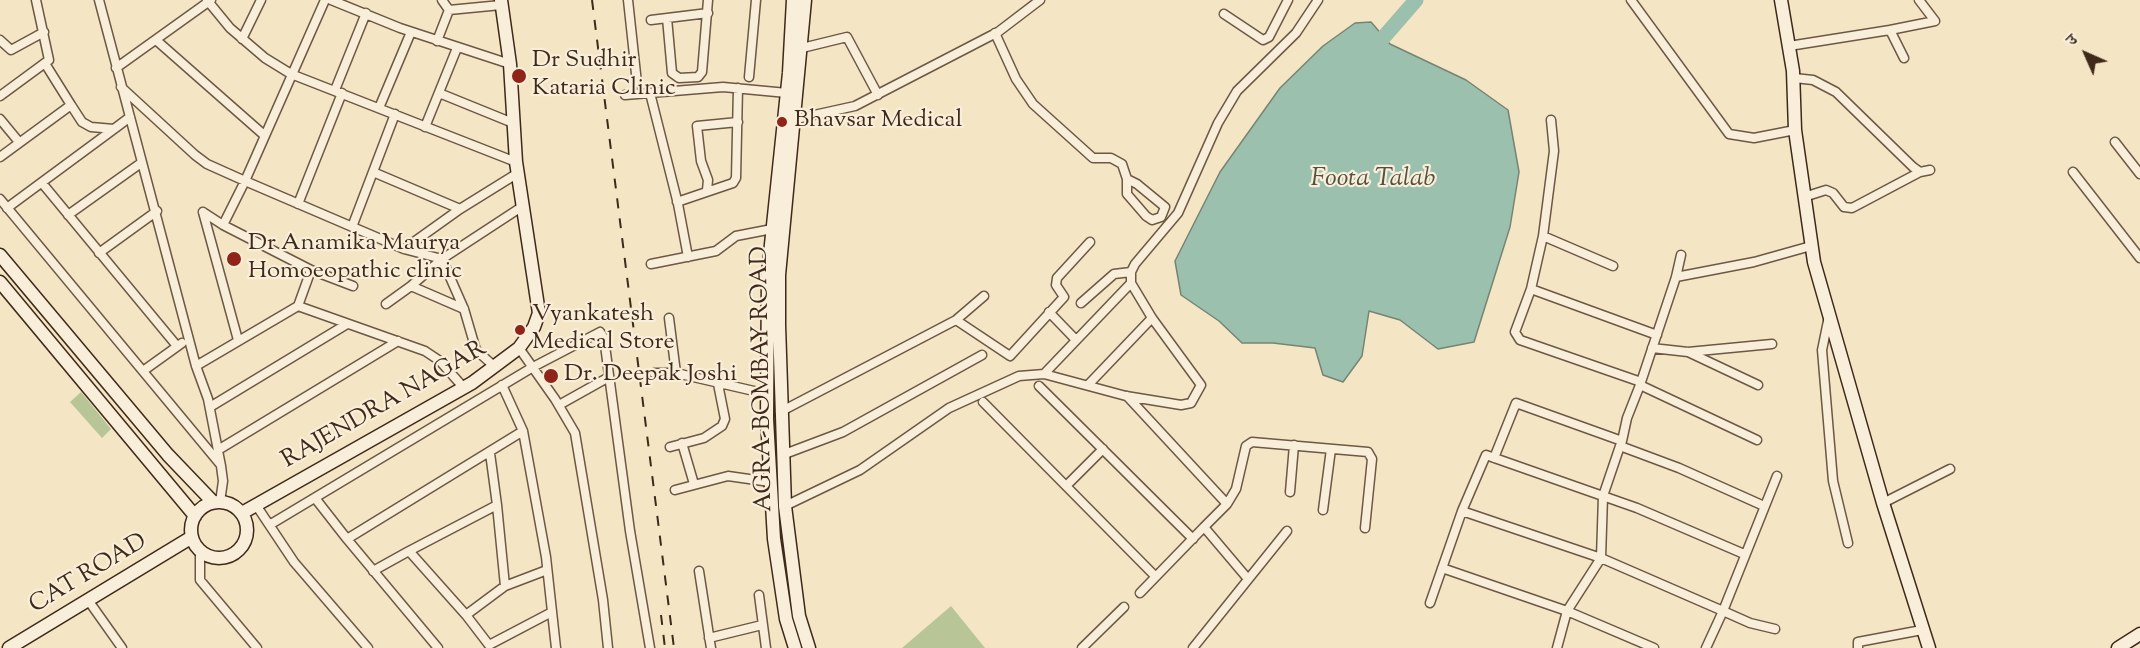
<!DOCTYPE html>
<html>
<head>
<meta charset="utf-8">
<style>
  body { margin:0 }
  #map { position:relative; width:2140px; height:648px; overflow:hidden; background:#f4e5c4; font-family:"Sorts Mill Goudy","Noto Serif Devanagari",serif }
  canvas { display:block }
  .north { position:absolute; left:2056px; top:24px; width:60px; height:60px; -webkit-text-stroke:4px #f8eed9; paint-order:stroke; rotate:315deg; font-size:16px; font-weight:700; line-height:24px; text-align:center; color:#3e291a }
  .north::after { content:''; display:block; margin:auto; width:21px; height:27px; background:#3e291a; clip-path:polygon(50% 0,100% 100%,50% 72%,0 100%) }
</style>
</head>
<body>
<div id="map">
<canvas width="2140" height="648"></canvas>
<div class="north">उ</div>
</div>
<script>
const ctx = document.querySelector('canvas').getContext('2d');
ctx.lineJoin = 'round';
function fill(path, color) {
  ctx.fillStyle = color;
  ctx.fill(path, 'evenodd');
}
function toPath(rows) {
  const path = new Path2D();
  for (const r of rows) {
    if (r.length === 3) {
      path.moveTo(r[0] + r[2], r[1]);
      path.arc(r[0], r[1], r[2], 0, 2 * Math.PI);
      continue;
    }
    path.moveTo(r[0], r[1]);
    for (let i = 2; i < r.length; i += 2) path.lineTo(r[i], r[i + 1]);
  }
  return path;
}
function stroke(path, color, width, dash) {
  ctx.strokeStyle = color;
  ctx.lineWidth = width;
  ctx.lineCap = dash ? 'butt' : 'round';
  ctx.setLineDash(dash || []);
  ctx.stroke(path);
}
function write(font, color, halo, rows, align = 'center') {
  ctx.font = font + ' "Sorts Mill Goudy",serif';
  ctx.lineWidth = 4.5;
  ctx.setLineDash([]);
  ctx.textBaseline = 'middle';
  ctx.strokeStyle = halo;
  ctx.fillStyle = color;
  for (const [text, x, y, turn = 0] of rows) {
    ctx.save();
    ctx.translate(x, y);
    ctx.rotate((+turn || 0) * Math.PI / 180);
    ctx.textAlign = isNaN(turn) ? turn : align;
    if (halo) ctx.strokeText(text, 0, 0);
    ctx.fillText(text, 0, 0);
    ctx.restore();
  }
}
const green = toPath([
  [81,392,111,429,102,438,70,402],
  [951,606,985,648,902,648]
]);
const water = toPath([
  [1371,22,1390,44,1466,80,1508,110,1519,172,1510,227,1474,342,1438,349,1400,320,1369,311,1362,356,1343,382,1323,375,1315,348,1273,343,1242,343,1219,321,1181,295,1175,261,1220,172,1280,88,1323,46,1355,23,1371,22]
]);
const river = toPath([
  [1383,38,1416,0]
]);
const street = toPath([
  [99,0,196,366,208,399,221,466,223,481,220,502],
  [207,0,230,28,265,58,291,74,516,162],
  [331,0,400,28,510,64],
  [628,0,637,83],
  [1631,0,1729,134,1754,138,1795,130],
  [449,10,501,5],
  [1224,14,1263,40,1269,37,1288,0],
  [667,18,672,73,679,78,698,77,702,72,708,0],
  [651,20,708,13],
  [1890,30,1935,21,1919,0],
  [995,33,1016,79,1033,104,1093,158,1111,158,1122,164,1127,179,1137,184,1165,207,1161,217,1152,220,1146,216,1127,194,1127,179],
  [242,39,261,0],
  [0,40,11,50,44,32],
  [156,40,264,135],
  [437,41,449,10,442,0],
  [1789,46,1890,30,1904,58],
  [802,48,847,37,878,95],
  [46,65,71,105],
  [116,68,211,0],
  [749,77,756,0],
  [1794,78,1813,80,1836,92,1913,167,1920,172,1930,170],
  [121,87,195,155,207,164,245,181,325,0],
  [335,90,366,13],
  [439,93,513,123],
  [650,93,678,204,688,257],
  [625,95,723,87,787,93],
  [0,96,49,60,36,0],
  [379,108,411,32],
  [0,119,19,142],
  [796,119,855,106,998,32,1040,0],
  [1551,120,1554,151,1543,236,1531,289,1515,332,1520,340,1641,382],
  [425,127,457,48],
  [2115,142,2140,174],
  [0,157,71,105,82,122,91,127,114,129,130,117],
  [373,172,460,209,518,173],
  [2073,172,2140,258],
  [42,183,177,346],
  [707,190,708,180,701,161,697,126,738,122],
  [1804,197,1826,190,1833,193,1844,207,1852,208,1920,172],
  [0,199,220,464],
  [677,202,733,183,736,178,738,88],
  [298,204,342,93],
  [7,208,114,129],
  [203,212,238,340],
  [203,212,223,225],
  [68,215,141,163],
  [352,227,395,114],
  [1543,236,1613,266],
  [404,249,460,209],
  [99,253,157,211],
  [651,264,716,251,736,236,772,229],
  [311,270,353,286],
  [1676,277,1754,262,1811,246],
  [1131,283,1131,272,1135,264,1178,213,1218,123,1237,91,1296,33,1318,0],
  [1531,289,1657,335],
  [1081,303,1114,274,1131,272],
  [386,304,411,286],
  [464,309,411,286,442,259,523,206],
  [1049,312,1076,340],
  [1829,316,1822,350,1833,481,1848,543],
  [669,318,676,373],
  [956,320,984,296],
  [519,348,555,399,575,433,603,600,608,648],
  [1652,348,1688,352,1772,344],
  [1688,352,1758,385],
  [196,366,298,306],
  [143,371,182,343],
  [654,373,676,373,767,394],
  [502,385,523,431],
  [1088,385,1152,318],
  [1640,385,1676,277,1681,255],
  [1039,386,1193,539],
  [464,388,440,361,425,351,298,306,311,270,223,225,245,181,404,249,442,259,464,309,476,350,495,367],
  [1127,396,1227,504,1204,527,1248,579],
  [983,402,1155,576],
  [559,405,609,377],
  [210,407,347,324],
  [780,412,956,320,1010,356,1064,297,1056,285,1057,278,1090,242],
  [1622,441,1627,418,1640,385,1757,440],
  [682,443,694,484],
  [670,447,704,438,722,426,725,419,718,384],
  [218,450,398,341],
  [490,453,497,505],
  [782,455,843,432,982,355],
  [1494,458,1516,403,1622,441,1621,444],
  [1066,486,1103,449],
  [675,490,728,476,770,482],
  [1290,492,1294,445],
  [315,498,347,539],
  [1883,503,1950,469],
  [1227,504,1236,489,1246,446,1252,442,1368,452,1372,459,1365,528],
  [256,505,294,562,368,648],
  [785,506,860,470,949,408,1019,376,1044,374,1126,396,1181,405,1191,403,1201,385,1152,318,1131,283,1044,374],
  [1764,506,1679,468,1620,446,1603,496,1601,558,1723,611,1777,476],
  [1323,510,1331,449],
  [1462,511,1486,455,1637,508,1744,554],
  [271,524,533,367,600,332,604,338,630,531,650,648],
  [200,551,200,580,257,648],
  [1442,568,1567,611,1557,648],
  [373,571,409,551],
  [699,571,711,648],
  [505,586,547,570],
  [1140,593,1204,527],
  [759,595,766,648],
  [88,600,122,648],
  [1430,603,1462,511,1601,558,1567,611,1654,648],
  [466,615,409,551,497,505,505,586,466,615,489,645,550,613],
  [709,638,762,625],
  [438,648,347,539,523,431,546,557,556,648],
  [1082,648,1124,607],
  [1193,648,1287,531],
  [1706,648,1723,611,1750,623,1775,629],
  [1858,648,1858,642,1922,630]
]);
const secondary = toPath([
  [793,0,789,73,768,273,767,419,774,539,786,619,795,648],
  [805,0,779,275,779,325,785,506,799,616,809,648],
  [1781,0,1793,71,1795,130,1814,262,1883,503,1929,648],
  [0,255,168,455,213,502],
  [0,282,195,516],
  [219,530,28],
  [242,513,472,383,519,348,534,327,539,313,516,162,510,64,501,0],
  [9,648,192,537],
  [2118,648,2140,634]
]);
const rail = toPath([
  [592,0,674,648],
  [661,615,665,648]
]);
const markers = [
  [519,76,8,"#8f2418"],
  [782,122,6,"#8f2418"],
  [234,259,8,"#8f2418"],
  [520,330,6,"#8f2418"],
  [551,376,8,"#8f2418"]
];
const poiNames = [
  ["Dr Sudhir",532,62],
  ["Kataria Clinic",532,90],
  ["Bhavsar Medical",794,122],
  ["Dr Anamika Maurya",248,245],
  ["Homoeopathic clinic",248,273],
  ["Vyankatesh",532,316],
  ["Medical Store",532,344],
  ["Dr. Deepak Joshi",564,376]
];
const streetNames = [
  ["AGRA-BOMBAY ROAD",764,379,-91],
  ["RAJENDRA NAGAR",385,406,-30],
  ["CAT ROAD",89,575,-31]
];
const waterNames = [
  ["Foota Talab",1373,181]
];
fill(green, '#b7c597');
fill(water, '#9cc0ae');
stroke(water, '#768473', 1.5);
stroke(river, '#9cc0ae', 15);
stroke(street, '#6c5844', 11);
stroke(secondary, '#3e291a', 15);
stroke(street, '#f8eed9', 8);
stroke(secondary, '#f8eed9', 12);
stroke(rail, '#3e291a', 2, [10, 10]);
for (const [x, y, r, color] of markers) {
  const dot = new Path2D();
  dot.arc(x, y, r, 0, 2 * Math.PI);
  ctx.fillStyle = color;
  ctx.fill(dot);
  stroke(dot, '#f8eed9', 2);
}
write('24px', '#3e291a', '#f8eed9', poiNames, 'left');
write('24px', '#3e291a', '#f8eed9', streetNames);
write('italic 26px', '#564f3f', '#f8eed9', waterNames);
</script>
</body>
</html>
